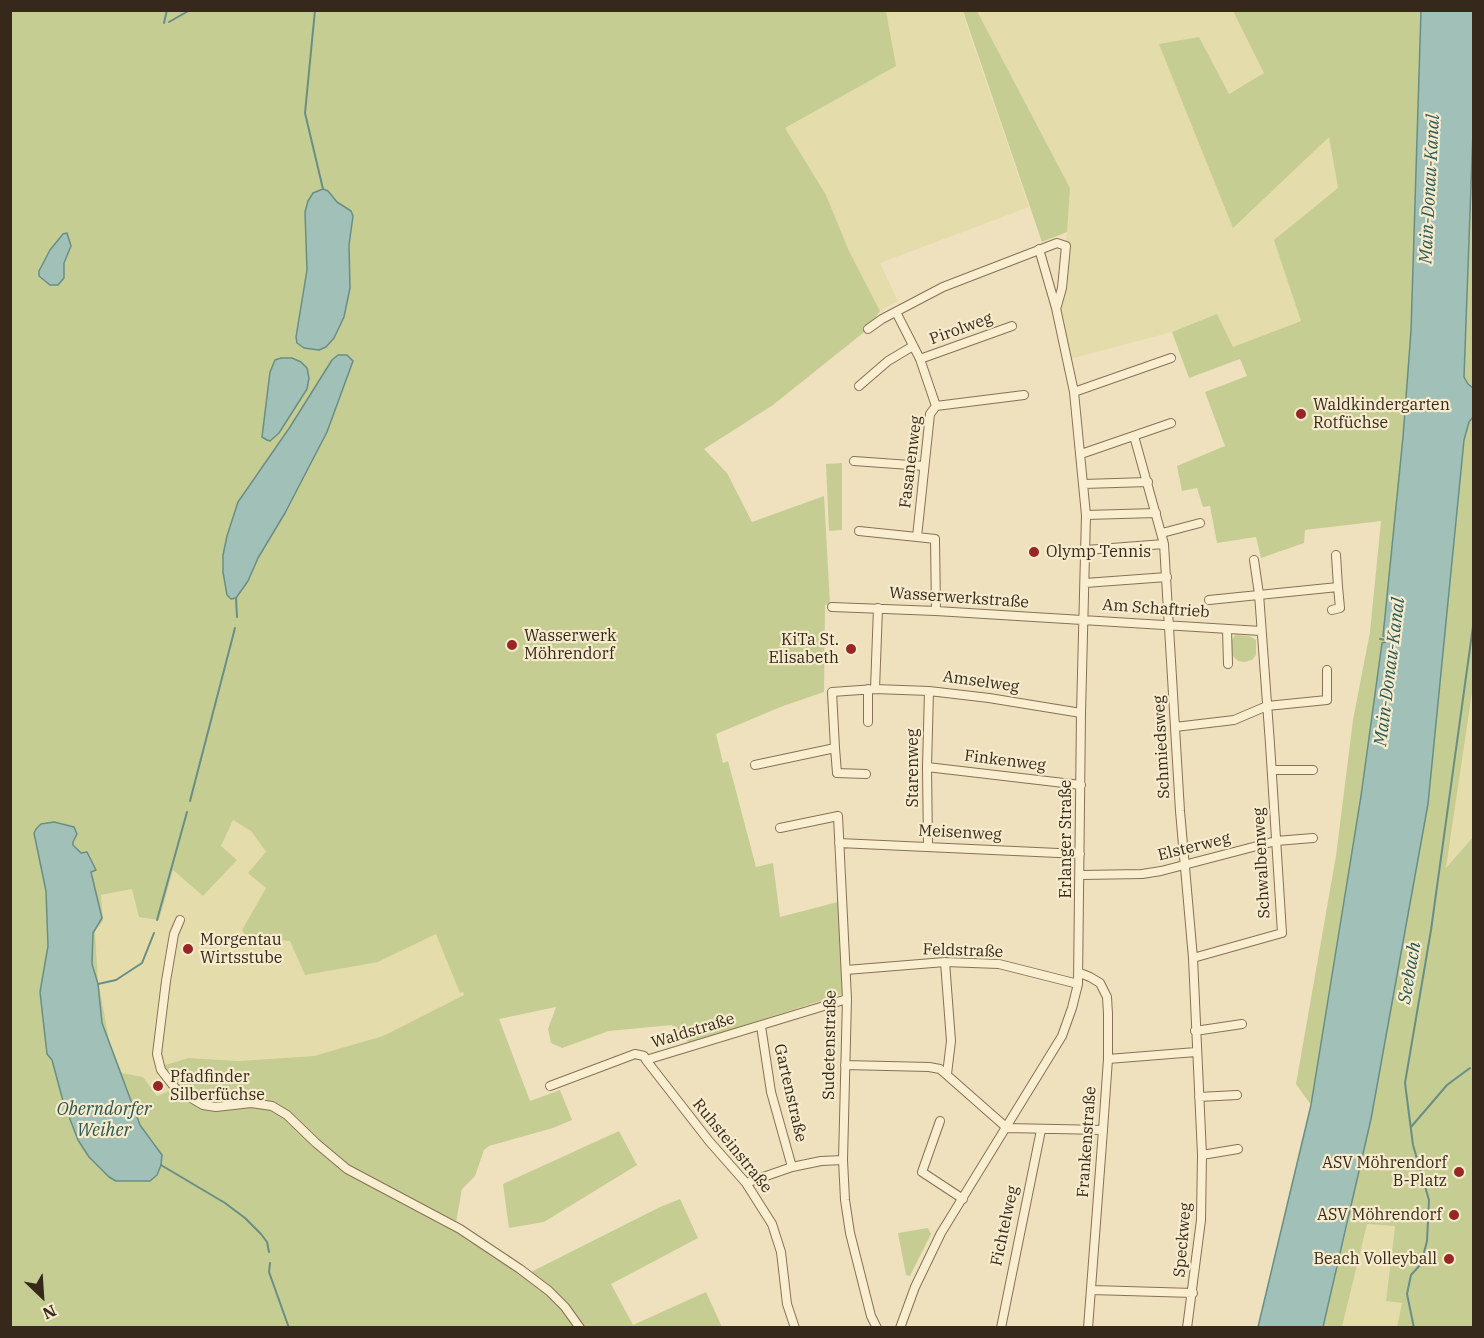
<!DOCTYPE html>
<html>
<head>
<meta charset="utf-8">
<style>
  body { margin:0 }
  #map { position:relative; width:1484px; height:1338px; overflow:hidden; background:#efe1be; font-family:"IBM Plex Serif",serif }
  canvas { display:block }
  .frame { position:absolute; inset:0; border:12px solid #36291b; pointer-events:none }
  .north { position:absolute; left:12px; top:1266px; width:60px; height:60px; -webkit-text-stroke:4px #f6ebcd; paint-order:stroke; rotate:155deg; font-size:16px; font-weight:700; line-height:24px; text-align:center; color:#36291b }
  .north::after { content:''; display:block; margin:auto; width:21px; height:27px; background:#36291b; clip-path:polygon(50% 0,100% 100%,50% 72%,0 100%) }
</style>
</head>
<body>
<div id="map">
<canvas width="1484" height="1338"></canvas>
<div class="frame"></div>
<div class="north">N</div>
</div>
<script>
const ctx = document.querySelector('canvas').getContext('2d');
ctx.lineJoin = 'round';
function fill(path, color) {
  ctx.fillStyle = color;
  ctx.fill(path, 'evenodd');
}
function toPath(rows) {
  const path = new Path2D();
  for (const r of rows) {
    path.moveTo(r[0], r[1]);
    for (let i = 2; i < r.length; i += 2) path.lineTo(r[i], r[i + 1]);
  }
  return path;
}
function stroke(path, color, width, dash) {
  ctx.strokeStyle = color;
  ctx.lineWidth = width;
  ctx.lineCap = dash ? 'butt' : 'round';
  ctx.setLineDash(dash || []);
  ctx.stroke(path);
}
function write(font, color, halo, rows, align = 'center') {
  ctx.font = font + ' "IBM Plex Serif",serif';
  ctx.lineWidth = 4.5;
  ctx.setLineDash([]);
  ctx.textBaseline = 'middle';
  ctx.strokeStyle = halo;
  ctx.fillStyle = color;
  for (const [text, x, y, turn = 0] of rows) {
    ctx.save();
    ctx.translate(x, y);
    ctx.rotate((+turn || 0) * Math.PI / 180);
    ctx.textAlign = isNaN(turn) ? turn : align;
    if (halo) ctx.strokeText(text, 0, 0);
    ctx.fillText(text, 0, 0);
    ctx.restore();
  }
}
const farmland = toPath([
  [886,11,962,11,1029,207,880,263,898,301,880,311,849,251,826,195,785,128,895,66],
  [977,11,1233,11,1265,73,1228,94,1199,37,1233,227,1329,136,1338,189,1275,240,1301,321,1233,347,1217,315,1172,332,1070,359,1061,310,1070,188],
  [1473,686,1473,837,1446,870],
  [233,820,251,831,266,852,266,888,242,930,247,938,291,941,378,962,436,934,464,995,383,1036,314,1056,239,1061,189,1058,175,1089,157,1096,143,1077,122,1073,109,1040,98,980,95,931,103,921,101,895,132,889,173,869,203,896,237,860,220,847],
  [1366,1224,1395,1225,1386,1301,1402,1302,1397,1327,1342,1328]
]);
const green = toPath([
  [10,11,886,11,896,66,785,128,826,195,849,251,880,311,868,329,773,405,704,449,727,473,752,522,824,496,830,604,825,605,824,692,783,706,716,734,723,763,728,761,756,867,773,863,780,917,838,902,842,994,689,1043,672,1025,609,1031,562,1048,551,1043,548,1029,556,1007,499,1019,530,1101,560,1090,572,1120,553,1128,489,1146,484,1150,475,1176,462,1189,455,1228,531,1272,658,1208,680,1199,698,1238,611,1284,633,1325,706,1292,722,1327,11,1327],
  [328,191,337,202,351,211,353,216,349,245,319,350,304,348,297,343,307,270,305,212],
  [270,372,267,440,262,437],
  [290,427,258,558,248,581,223,555,227,536,238,502,244,492],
  [233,820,251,831,266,852,248,873,266,888,242,930,247,938,290,941,305,975,378,962,436,934,460,993,463,992,464,995,383,1036,314,1056,239,1061,189,1058,162,1066,174,1089,157,1096,143,1077,122,1073,109,1040,98,980,95,931,103,921,101,895,132,889,139,917,159,920,173,870,203,896,237,860,221,846],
  [34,833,74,838,73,845,95,870,91,872,102,918,93,933,92,964,98,984,102,1023,140,1125,156,1145,89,1157,78,1140,63,1101,52,1060,42,978,48,946,46,890],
  [963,11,977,11,1070,188,1067,232,1042,242],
  [1233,11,1421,11,1411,331,1403,437,1383,636,1387,636,1386,642,1382,643,1361,796,1311,1105,1296,1084,1336,856,1353,720,1370,632,1381,521,1305,530,1304,543,1261,558,1256,537,1217,543,1210,506,1203,507,1197,488,1182,491,1177,466,1225,446,1205,392,1247,376,1240,359,1189,378,1172,332,1217,314,1233,347,1301,321,1274,240,1338,188,1329,137,1233,228,1159,44,1199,37,1229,94,1264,73],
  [1473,131,1473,388,1468,384,1464,377],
  [1473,417,1473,686,1446,868,1473,837,1473,1327,1397,1327,1402,1303,1386,1301,1395,1226,1367,1224,1342,1327,1323,1328,1349,1219,1464,440,1469,422],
  [842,463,842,530,829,531,826,464],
  [1235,635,1249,636,1256,640,1256,655,1252,660,1245,662,1238,661,1231,654,1231,642],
  [619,1131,637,1165,544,1222,509,1228,503,1184],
  [928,1228,931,1234,910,1276,906,1275,898,1233]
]);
const water = toPath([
  [1421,11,1474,11,1473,131,1464,377,1468,384,1473,388,1473,417,1469,422,1464,440,1428,804,1371,1119,1323,1327,1258,1327,1311,1105,1361,796,1382,643,1386,642,1386,637,1383,636,1403,437,1411,331,1421,11],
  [323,189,328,191,337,202,351,211,353,216,349,245,350,288,344,317,334,338,326,347,319,350,304,348,297,343,296,337,307,270,305,212,308,201,313,193,323,189],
  [67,233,71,246,64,263,64,278,58,285,50,285,39,276,39,271,50,250,63,234,67,233],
  [338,355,347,355,353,361,327,432,285,513,258,558,248,581,236,598,231,599,227,595,223,572,223,555,227,536,238,502,290,427,332,360,338,355],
  [281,358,292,358,301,362,307,368,309,378,307,389,279,433,270,441,267,440,262,437,270,372,275,360,281,358],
  [54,822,74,827,77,834,73,842,73,845,81,853,87,852,96,870,91,872,102,918,93,933,92,964,98,984,102,1023,140,1125,162,1155,161,1165,157,1175,150,1181,116,1181,109,1177,89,1157,78,1140,63,1101,52,1060,47,1054,40,992,48,946,46,891,34,833,36,829,41,824,54,822]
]);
const stream = toPath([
  [315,10,305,113,323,189],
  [169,22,190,10],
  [164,23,167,10],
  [236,598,237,617],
  [1380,639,1386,640],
  [190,801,235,628],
  [157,920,187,812],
  [98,984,116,980,142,963,154,933],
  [1411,1127,1447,1085,1470,1068],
  [161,1165,225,1203,245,1218,261,1234,267,1242,269,1252],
  [270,1263,269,1272,289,1328],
  [1414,1328,1407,1294,1411,1275,1421,1264,1427,1241,1429,1200,1413,1145,1405,1083,1431,930,1474,619]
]);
const minor = toPath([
  [896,312,920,359,936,406,930,414,917,537,935,539,936,611],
  [868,329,882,319,943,287,1057,243,1066,246,1062,288,1057,306],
  [920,359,1012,326],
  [859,386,888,361,913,346],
  [1074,392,1171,358],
  [936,406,1024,395],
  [1134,436,1164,544,1180,811,1193,958,1202,1155,1201,1220,1187,1328],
  [1081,454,1171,423],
  [854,461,924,466],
  [1083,484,1148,482],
  [1086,515,1156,513],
  [859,531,917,537],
  [1162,533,1200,523],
  [1086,550,1164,544],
  [1085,583,1167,577],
  [1209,600,1338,587,1336,555],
  [832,607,936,611,1261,631],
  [878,608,875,689,929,691,989,698,1081,713],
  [1332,610,1340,608,1338,587],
  [1227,629,1228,664],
  [868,722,868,689],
  [1175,727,1234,720,1267,706,1327,700,1327,670],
  [835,748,837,773,866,774],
  [755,765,835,748,832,692,875,689],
  [927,767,1081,785],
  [1272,770,1313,770],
  [780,828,838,816,847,999,843,1160,845,1200,850,1233,871,1316,877,1328],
  [839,843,1080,854],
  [928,846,927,767,929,691],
  [1081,875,1142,874,1161,871,1276,841,1313,838],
  [180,920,174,934,166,981,157,1054,161,1070,176,1089,203,1105,216,1107,251,1103,272,1106,287,1115,316,1143,347,1169,460,1229,520,1269,549,1291,565,1307,580,1328],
  [1193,958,1282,933,1270,744,1259,594,1254,560],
  [945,962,951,1041,947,1074],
  [846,970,945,962,999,964,1078,984],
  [1080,973,1090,977,1100,983,1107,997,1108,1014,1108,1059,1103,1130,1088,1328],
  [761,1026,771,1092,792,1167],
  [1195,1031,1242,1024],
  [1108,1059,1196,1052],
  [646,1060,709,1141,746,1183,772,1224,781,1252,787,1304,795,1328],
  [845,1065,929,1067,940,1069,1007,1128,1103,1130],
  [550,1086,635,1054,644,1056,646,1060,847,999],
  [1199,1097,1237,1095],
  [940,1121,922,1172,963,1199],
  [1202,1155,1238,1149],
  [746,1183,792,1167,821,1161,843,1160],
  [1092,1290,1193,1293],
  [900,1328,915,1287,941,1233,1062,1036,1072,1008,1078,984,1081,713,1086,515,1074,392,1056,308,1039,249],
  [1001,1328,1041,1130]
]);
const markers = [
  [1301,414,6,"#982624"],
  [1034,552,6,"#982624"],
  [512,645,6,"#982624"],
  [851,649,6,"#982624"],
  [188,949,6,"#982624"],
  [158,1086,6,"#982624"],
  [1459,1172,6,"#982624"],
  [1454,1215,6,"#982624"],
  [1449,1259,6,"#982624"]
];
const streetNames = [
  ["Pirolweg",961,329,-20],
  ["Fasanenweg",911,462,-83],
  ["Wasserwerkstraße",959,598,4],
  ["Am Schaftrieb",1156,609,4],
  ["Amselweg",981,682,8],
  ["Schmiedsweg",1162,747,-93],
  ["Finkenweg",1005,761,7],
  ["Starenweg",913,768,-90],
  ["Meisenweg",960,833,3],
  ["Erlanger Straße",1066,839,-90],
  ["Elsterweg",1194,847,-14],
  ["Schwalbenweg",1262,863,-93],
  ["Feldstraße",963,951,2],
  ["Waldstraße",693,1031,-17],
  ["Sudetenstraße",830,1045,-89],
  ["Gartenstraße",790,1093,77],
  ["Frankenstraße",1087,1142,-86],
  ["Ruhsteinstraße",732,1146,51],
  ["Fichtelweg",1005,1226,-78],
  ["Speckweg",1183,1240,-85]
];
const poiNames = [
  ["Waldkindergarten",1313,405],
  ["Rotfüchse",1313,423],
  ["Olymp Tennis",1046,552],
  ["Wasserwerk",524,636],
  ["Möhrendorf",524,654],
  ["KiTa St.",839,640,"right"],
  ["Elisabeth",839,658,"right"],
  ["Morgentau",200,940],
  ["Wirtsstube",200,958],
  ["Pfadfinder",170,1077],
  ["Silberfüchse",170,1095],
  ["ASV Möhrendorf",1447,1163,"right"],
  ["B-Platz",1447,1181,"right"],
  ["ASV Möhrendorf",1442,1215,"right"],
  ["Beach Volleyball",1437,1259,"right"]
];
const waterNames = [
  ["Main-Donau-Kanal",1430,189,-87],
  ["Main-Donau-Kanal",1390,672,-83],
  ["Seebach",1410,973,-80],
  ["Oberndorfer",104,1110],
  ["Weiher",104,1131]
];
fill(farmland, '#e5dcab');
fill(green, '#c5cd92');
fill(water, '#a1c0b8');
stroke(water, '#698e85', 1.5);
stroke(stream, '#698e85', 2);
stroke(minor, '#877156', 10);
stroke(minor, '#faeed1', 8);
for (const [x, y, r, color] of markers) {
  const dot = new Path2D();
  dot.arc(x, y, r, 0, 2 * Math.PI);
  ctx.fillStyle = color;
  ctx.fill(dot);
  stroke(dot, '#f6ebcd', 2);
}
write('16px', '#36291b', '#f6ebcd', streetNames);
write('16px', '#36291b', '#f6ebcd', poiNames, 'left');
write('italic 18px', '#2a5755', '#f6ebcd', waterNames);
</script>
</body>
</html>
